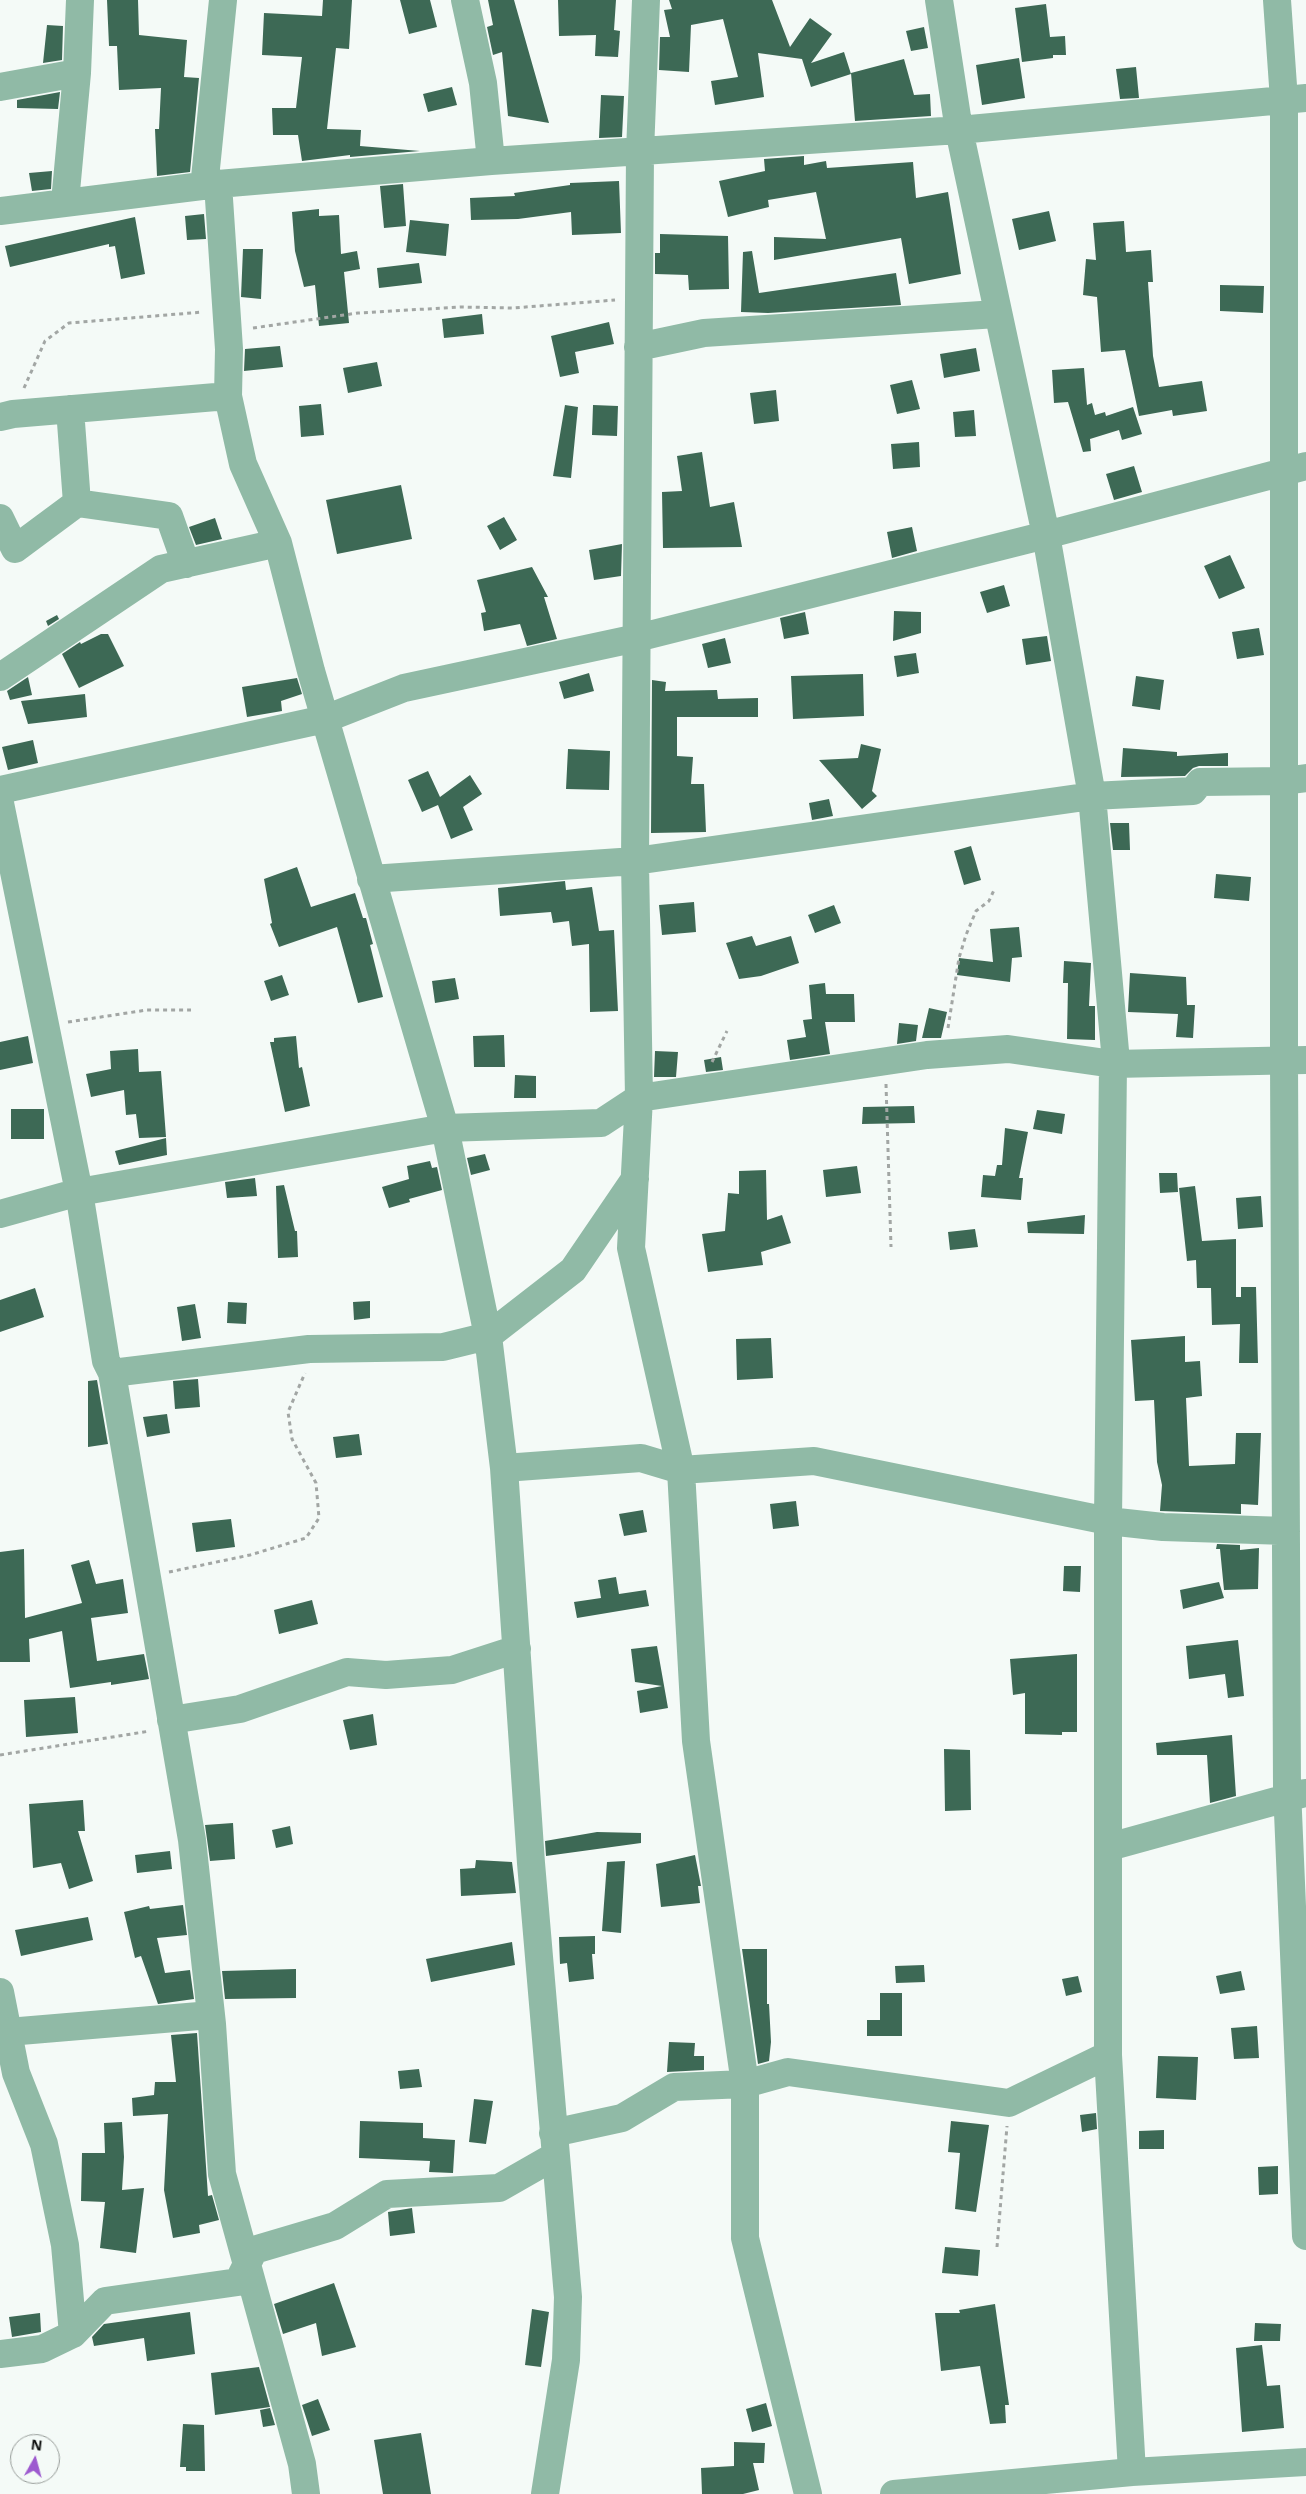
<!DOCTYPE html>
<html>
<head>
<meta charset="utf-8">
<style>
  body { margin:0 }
  #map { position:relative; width:1306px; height:2494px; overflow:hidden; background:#f4faf7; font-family:"Noto Sans",sans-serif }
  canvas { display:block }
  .north { position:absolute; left:10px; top:2434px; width:50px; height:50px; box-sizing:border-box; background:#f4faf7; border:1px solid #979c99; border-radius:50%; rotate:7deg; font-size:14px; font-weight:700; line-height:20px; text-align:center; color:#0c0e0d }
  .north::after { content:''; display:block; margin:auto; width:18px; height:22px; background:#9d5acf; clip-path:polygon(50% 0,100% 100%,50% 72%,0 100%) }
</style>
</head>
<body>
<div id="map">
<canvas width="1306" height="2494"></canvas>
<div class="north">N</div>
</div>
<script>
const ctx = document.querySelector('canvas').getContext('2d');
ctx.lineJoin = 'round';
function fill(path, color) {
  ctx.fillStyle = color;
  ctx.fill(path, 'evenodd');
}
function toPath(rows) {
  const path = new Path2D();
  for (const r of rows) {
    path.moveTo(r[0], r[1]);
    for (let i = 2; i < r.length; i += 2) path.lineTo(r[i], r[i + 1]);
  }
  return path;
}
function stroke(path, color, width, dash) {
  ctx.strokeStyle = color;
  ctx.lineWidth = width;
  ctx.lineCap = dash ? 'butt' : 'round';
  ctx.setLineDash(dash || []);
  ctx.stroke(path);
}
const building = toPath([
  [107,0,138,0,139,35,187,40,184,77,199,78,190,172,157,176,155,129,159,129,161,88,119,90,117,46,109,46],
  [323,0,352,0,349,49,336,48,327,129,361,130,360,146,420,151,350,157,350,155,302,161,298,135,273,135,272,108,296,108,302,57,262,55,264,13,322,16],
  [400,0,430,0,437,27,409,34],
  [488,0,514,0,549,123,508,116,502,52,493,55,487,27,493,25],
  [558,0,616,0,614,30,620,31,618,57,595,56,596,35,559,36],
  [669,0,772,0,790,47,810,18,832,34,811,63,844,52,851,74,811,87,802,59,758,53,764,97,715,105,711,81,738,77,723,19,691,25,689,72,659,70,660,37,670,37,664,10,672,9],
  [1046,4,1050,37,1065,36,1066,55,1053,55,1053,58,1022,62,1015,8],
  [47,25,63,26,62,60,43,63],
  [924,27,928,48,911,51,906,31],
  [1019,58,1025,98,982,105,976,65],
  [904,59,914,95,930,94,931,116,855,121,851,73],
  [1136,67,1139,98,1120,99,1116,69],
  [452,87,457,105,428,112,423,94],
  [60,92,58,109,17,108,17,100],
  [601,95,624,96,622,137,599,138],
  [804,156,804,165,826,161,827,168,913,162,916,198,948,192,961,274,909,284,901,238,774,260,774,237,826,239,816,192,768,200,769,207,728,217,719,181,765,171,764,159],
  [52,171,51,189,32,191,29,173],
  [619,181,621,233,572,235,571,212,518,219,471,220,470,198,515,196,514,193,570,185,570,183],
  [403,184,406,226,384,228,380,186],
  [319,209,319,216,339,215,341,254,357,251,360,269,344,272,349,323,319,326,315,285,304,287,295,251,292,212],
  [1049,211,1056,241,1019,250,1012,219],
  [204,214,206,239,187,240,185,216],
  [135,217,145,274,121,279,115,246,109,247,109,244,10,267,5,246],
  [410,220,449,224,446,256,406,252],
  [1124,221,1126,252,1151,250,1153,282,1148,282,1153,356,1159,387,1202,381,1207,411,1173,416,1172,410,1139,416,1125,350,1101,352,1097,297,1083,295,1086,259,1096,260,1093,223],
  [660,234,728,236,729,289,689,290,688,275,655,274,655,253,660,253],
  [243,249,263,249,261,299,241,297],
  [752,251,759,293,896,273,901,305,768,313,741,312,743,252],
  [419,263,422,283,379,288,377,268],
  [1220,285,1264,286,1263,313,1220,311],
  [482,314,484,334,444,338,442,319],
  [609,322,614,344,575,352,579,373,560,377,551,336],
  [280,346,283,367,244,371,245,349],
  [976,348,980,371,944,378,940,354],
  [377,362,382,386,348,393,343,368],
  [1084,368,1087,405,1092,403,1095,415,1105,412,1106,416,1133,407,1142,434,1122,440,1119,430,1090,439,1091,451,1083,452,1068,402,1054,403,1052,370],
  [912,380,920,409,897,414,890,385],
  [776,390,779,421,754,424,750,393],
  [321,404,324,435,301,437,299,406],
  [565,405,578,407,571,478,553,476],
  [593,405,618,406,617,436,592,435],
  [974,410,976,436,955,437,953,412],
  [919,442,920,467,893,469,891,444],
  [702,452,710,507,734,502,742,547,663,548,662,492,682,491,677,456],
  [1134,466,1142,492,1114,500,1106,474],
  [401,485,412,539,337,554,326,500],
  [504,517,517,540,500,550,487,526],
  [215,518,222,539,196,545,189,527],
  [912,527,917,551,892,558,887,532],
  [622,544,621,576,594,580,589,550],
  [1230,555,1245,588,1219,599,1204,566],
  [532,567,548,597,544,597,557,639,527,646,520,624,484,631,481,613,486,612,477,580],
  [1004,585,1010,606,987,613,980,592],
  [894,611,921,612,921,633,893,641],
  [805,612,809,634,784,639,780,618],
  [57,615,59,619,48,626,46,621],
  [1259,628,1264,655,1237,659,1232,632],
  [101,634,108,634,124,666,79,688,62,654,80,642,81,644],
  [1047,636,1051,661,1026,665,1022,639],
  [725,638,731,663,708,668,702,644],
  [916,653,919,673,897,677,894,656],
  [589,673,594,691,564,699,559,682],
  [863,674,864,716,793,719,791,676],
  [1136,676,1164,680,1160,710,1132,706],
  [28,677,32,695,10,700,7,691],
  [297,678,302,694,281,701,282,711,247,717,242,687],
  [652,680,666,682,665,691,717,690,718,699,758,698,758,717,677,717,677,756,693,757,691,784,704,784,706,832,651,833],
  [85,694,87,717,28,724,21,701],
  [33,740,38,763,8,770,2,747],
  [861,744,881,749,872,791,877,796,862,809,819,760,858,758],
  [1123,748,1177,752,1177,756,1228,753,1228,766,1199,766,1193,768,1185,776,1121,777],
  [568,749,610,751,609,790,566,789],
  [428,771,440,797,470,775,482,794,463,807,473,830,451,839,438,805,422,812,408,780],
  [829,799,833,816,812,820,809,803],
  [1110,823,1129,823,1130,850,1113,850],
  [971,846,981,880,964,885,954,851],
  [297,867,311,907,355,893,363,918,366,918,373,944,370,945,383,997,358,1003,337,927,279,947,270,924,272,923,264,879],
  [1216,874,1251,877,1249,901,1214,898],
  [565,881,566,890,592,887,599,931,614,930,618,1011,590,1012,589,944,572,946,569,921,553,923,551,912,500,916,498,888],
  [694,902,696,932,662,935,659,905],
  [834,905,841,923,815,933,808,915],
  [1019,927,1022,957,1012,958,1010,982,957,975,959,958,993,962,990,929],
  [752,936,756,946,791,936,799,963,761,976,739,979,726,943],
  [1064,961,1091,963,1089,1006,1095,1006,1095,1040,1067,1039,1068,983,1063,983],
  [1130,973,1186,977,1187,1005,1195,1005,1193,1038,1176,1037,1178,1014,1128,1012],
  [282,975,289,995,271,1001,264,981],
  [455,978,459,999,435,1003,432,981],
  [825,983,826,994,854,994,855,1022,825,1022,830,1054,790,1060,787,1040,806,1037,803,1020,812,1019,809,985],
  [929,1008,947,1012,941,1038,922,1038],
  [899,1023,918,1025,916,1041,897,1044],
  [504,1035,505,1067,474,1067,473,1036],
  [28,1036,33,1063,0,1070,0,1042],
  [296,1036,299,1068,302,1067,310,1106,285,1112,270,1042,274,1042,274,1038],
  [138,1049,139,1072,161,1071,166,1137,139,1138,136,1114,126,1115,124,1090,91,1097,86,1074,111,1069,110,1051],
  [655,1051,678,1052,676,1077,654,1077],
  [721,1057,723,1070,706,1072,704,1060],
  [515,1075,536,1076,536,1098,514,1098],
  [914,1106,915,1123,862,1124,863,1107],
  [11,1109,44,1109,44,1139,11,1139],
  [1037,1110,1065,1114,1062,1134,1033,1129],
  [1005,1128,1028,1132,1019,1178,1023,1178,1021,1200,981,1197,983,1175,995,1176,997,1165,1002,1165],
  [166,1138,167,1155,119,1165,115,1151],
  [485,1154,490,1170,471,1175,467,1158],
  [430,1161,432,1168,437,1167,442,1190,409,1199,410,1202,389,1208,382,1187,409,1179,407,1166],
  [857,1166,861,1193,826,1197,823,1170],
  [766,1170,767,1220,782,1215,791,1243,761,1252,763,1265,708,1272,702,1234,725,1231,728,1193,739,1194,739,1171],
  [1159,1173,1177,1173,1178,1192,1160,1193],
  [255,1178,257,1196,227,1198,225,1182],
  [284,1185,295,1231,297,1231,298,1257,278,1258,276,1186],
  [1195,1186,1202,1241,1236,1239,1236,1297,1241,1297,1241,1287,1256,1287,1258,1363,1239,1363,1240,1324,1212,1325,1211,1288,1197,1288,1196,1260,1187,1261,1179,1188],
  [1261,1196,1263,1227,1238,1229,1236,1198],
  [1085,1215,1084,1234,1028,1233,1027,1222],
  [975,1229,978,1247,950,1250,948,1232],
  [35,1288,44,1317,0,1332,0,1300],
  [370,1301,370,1318,354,1320,353,1302],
  [228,1302,247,1303,246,1324,227,1323],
  [195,1304,201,1338,182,1341,177,1307],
  [1185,1336,1185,1362,1200,1361,1202,1396,1186,1398,1189,1466,1235,1464,1236,1433,1261,1433,1258,1505,1241,1504,1241,1514,1160,1511,1162,1485,1157,1462,1154,1400,1135,1401,1131,1340],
  [771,1338,773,1378,737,1380,736,1339],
  [198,1379,200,1407,175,1409,173,1381],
  [97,1380,108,1444,88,1447,88,1381],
  [167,1414,170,1433,147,1437,143,1417],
  [359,1434,362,1455,336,1458,333,1437],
  [796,1501,799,1526,773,1529,770,1504],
  [643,1510,647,1532,624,1536,619,1514],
  [231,1519,235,1547,196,1552,192,1523],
  [1217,1544,1240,1545,1240,1550,1259,1548,1258,1589,1224,1590,1220,1549,1216,1549],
  [24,1549,25,1618,82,1603,71,1565,89,1560,96,1584,123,1579,128,1613,91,1618,97,1661,144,1654,149,1679,111,1685,111,1682,70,1688,62,1631,29,1639,30,1662,0,1662,0,1552],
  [1064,1566,1081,1566,1080,1592,1063,1591],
  [616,1577,619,1594,646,1590,649,1606,577,1618,574,1602,601,1598,598,1580],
  [1219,1582,1224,1598,1183,1609,1180,1590],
  [312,1600,318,1624,279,1634,274,1610],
  [1238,1640,1244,1696,1228,1698,1225,1674,1189,1679,1186,1646],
  [657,1646,668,1708,640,1713,637,1691,662,1686,635,1682,631,1649],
  [1077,1654,1077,1732,1062,1732,1062,1735,1025,1734,1025,1693,1013,1695,1010,1659],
  [75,1697,78,1733,26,1737,24,1700],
  [373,1714,377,1745,350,1750,343,1720],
  [1232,1735,1236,1796,1210,1803,1207,1755,1157,1755,1156,1743],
  [944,1749,970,1750,971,1810,945,1811],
  [83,1800,85,1831,78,1831,93,1881,69,1889,61,1863,33,1868,29,1804],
  [233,1823,235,1859,210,1861,205,1825],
  [290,1826,293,1844,276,1848,272,1830],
  [597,1832,641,1833,641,1843,546,1856,545,1841],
  [170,1851,172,1869,137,1873,135,1855],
  [695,1855,701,1886,698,1886,700,1903,661,1907,656,1864],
  [476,1860,512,1862,516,1893,461,1896,460,1869,475,1868],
  [625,1861,621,1933,602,1931,607,1862],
  [183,1905,187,1935,157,1938,165,1973,190,1970,194,1999,158,2004,141,1956,135,1958,124,1912,149,1906,150,1909],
  [88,1917,93,1940,21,1956,15,1930],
  [595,1936,595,1954,592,1954,594,1979,569,1982,567,1963,560,1964,559,1937],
  [512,1942,515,1965,431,1982,426,1959],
  [742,1949,767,1949,767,2004,769,2004,771,2042,769,2061,758,2064],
  [924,1965,925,1982,896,1983,895,1966],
  [296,1969,296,1998,225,1999,222,1971],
  [1241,1971,1245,1990,1220,1994,1216,1976],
  [1078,1976,1082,1992,1066,1996,1062,1979],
  [880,1993,902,1993,902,2036,867,2036,867,2020,880,2020],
  [1257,2026,1259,2058,1234,2059,1231,2028],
  [197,2033,208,2196,212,2195,219,2220,199,2225,200,2233,173,2238,164,2190,168,2114,133,2116,132,2098,154,2095,155,2082,176,2082,171,2035],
  [669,2042,695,2043,694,2056,704,2056,704,2070,667,2072],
  [1158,2056,1198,2057,1196,2100,1156,2098],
  [419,2069,422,2087,400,2089,398,2071],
  [474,2099,493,2101,486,2144,469,2142],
  [1096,2113,1097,2129,1082,2132,1080,2115],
  [360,2121,423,2123,423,2138,455,2140,453,2173,429,2172,430,2161,359,2158],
  [951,2121,989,2125,976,2212,955,2209,960,2153,948,2152],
  [122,2122,124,2157,122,2190,144,2188,136,2253,100,2248,105,2202,81,2201,82,2153,105,2153,104,2123],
  [1164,2130,1164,2149,1139,2149,1139,2131],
  [1278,2166,1278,2194,1259,2195,1258,2167],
  [412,2208,415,2233,390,2236,388,2212],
  [945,2247,980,2250,978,2276,942,2273],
  [334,2283,356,2347,322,2356,316,2323,283,2334,274,2304],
  [995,2304,1009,2405,1005,2405,1006,2423,990,2424,980,2366,941,2371,935,2313,960,2313,959,2310],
  [532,2309,549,2312,541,2367,525,2365],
  [190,2312,195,2354,147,2361,144,2338,94,2346,92,2337,104,2324],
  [40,2313,41,2332,12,2337,9,2317],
  [1255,2323,1281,2324,1280,2341,1254,2341],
  [1262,2345,1267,2386,1280,2385,1284,2428,1242,2432,1236,2348],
  [259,2367,270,2407,215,2415,211,2373],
  [318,2399,330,2430,312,2436,302,2405],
  [766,2403,772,2426,752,2432,746,2409],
  [270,2408,275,2425,263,2427,260,2410],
  [183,2424,204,2425,205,2471,186,2471,186,2467,180,2467],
  [421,2433,431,2494,383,2494,374,2440],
  [734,2442,765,2443,764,2463,753,2463,759,2490,743,2494,702,2494,701,2468,734,2466]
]);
const path = toPath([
  [253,328,358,313,460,307,513,308,615,300],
  [24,388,45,341,69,323,203,312],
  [68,1022,147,1010,191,1010],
  [948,1028,959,958,966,935,976,911,989,901,994,890],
  [712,1062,727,1031],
  [886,1084,891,1247],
  [169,1572,250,1555,306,1538,319,1518,316,1483,292,1439,288,1412,305,1373],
  [0,1755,150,1731],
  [997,2247,1007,2126]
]);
const minor = toPath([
  [223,0,205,178,218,184,229,349,228,396,243,464,278,543,311,671,445,1128,488,1336,504,1468,531,1863,568,2297,566,2360,545,2494],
  [465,0,483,83,491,161],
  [646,0,640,152,639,298,635,861,639,1098,631,1248,681,1470,696,1741,745,2084,745,2238,808,2494],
  [939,0,959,130,1046,535,1092,796,1116,1062,1113,1064,1108,1521,1108,2055,1132,2472],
  [1277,0,1284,100,1284,1061,1287,1789,1306,2236],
  [0,87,77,73],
  [65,202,77,73,80,0],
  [0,211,218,184,491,161,959,130,1306,98],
  [638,347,704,333,997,314],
  [0,417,13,414,228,396],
  [77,503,169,516,186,564],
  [0,518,15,549,77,503,70,409],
  [0,677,161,569,278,543],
  [0,790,325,719,404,688,637,638,1046,535,1306,466],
  [0,803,79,1192,106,1361,112,1373,192,1840,212,2024,222,2174,302,2464,306,2494],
  [371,879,635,861,1092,796,1193,791,1200,782,1284,781,1306,778],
  [0,1214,79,1192,445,1128,601,1123,639,1098,927,1055,1008,1049,1113,1064,1306,1060],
  [112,1373,309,1349,443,1347,488,1336,573,1270,635,1179],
  [504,1468,641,1458,681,1470,814,1461,1108,1521,1163,1527,1286,1531],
  [171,1720,240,1709,347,1672,386,1675,452,1670,517,1649],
  [1109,1847,1305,1793],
  [0,1992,16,2073,44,2144,65,2245,73,2334],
  [8,2032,211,2015],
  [553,2133,622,2118,674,2087,745,2084,788,2072,1009,2103,1108,2055],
  [0,2354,42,2349,73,2334,105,2301,238,2282,254,2250,335,2226,387,2194,499,2188,555,2156],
  [894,2494,1132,2472,1306,2462]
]);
fill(building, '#3d6955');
stroke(path, '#a2a6a4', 3, [4, 4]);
stroke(minor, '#90baa6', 28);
</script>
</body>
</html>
